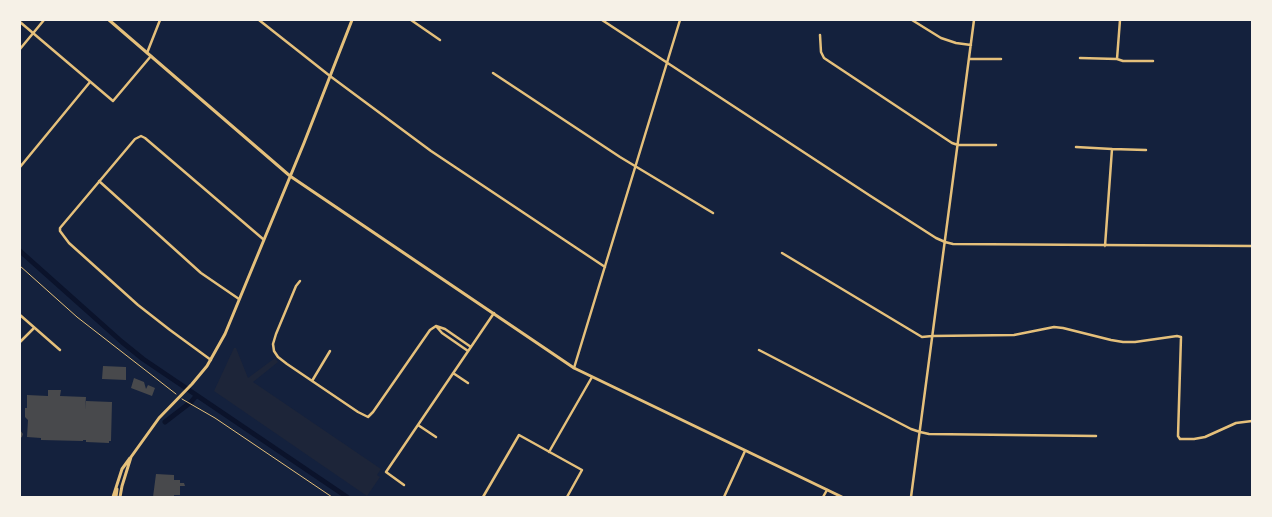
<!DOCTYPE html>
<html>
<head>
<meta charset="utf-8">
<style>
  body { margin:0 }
  #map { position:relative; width:1272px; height:517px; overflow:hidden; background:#14213d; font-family:"IBM Plex Serif",serif }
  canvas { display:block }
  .frame { position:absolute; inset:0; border:21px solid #f6f1e7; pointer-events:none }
</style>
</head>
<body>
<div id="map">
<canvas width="1272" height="517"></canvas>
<div class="frame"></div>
</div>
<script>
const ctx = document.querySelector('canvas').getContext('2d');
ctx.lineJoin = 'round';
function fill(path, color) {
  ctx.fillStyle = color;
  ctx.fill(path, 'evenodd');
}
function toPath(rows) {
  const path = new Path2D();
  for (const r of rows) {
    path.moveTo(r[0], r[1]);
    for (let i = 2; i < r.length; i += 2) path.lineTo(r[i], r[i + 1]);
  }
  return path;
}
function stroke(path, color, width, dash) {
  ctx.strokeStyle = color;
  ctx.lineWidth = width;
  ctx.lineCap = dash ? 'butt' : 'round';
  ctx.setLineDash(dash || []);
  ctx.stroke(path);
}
const green = toPath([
  [234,348,236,348,248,378,275,358,278,362,253,382,381,469,377,475,380,477,367,496,214,391]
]);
const canal = toPath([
  [20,251,122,342,143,359,347,497],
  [165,422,191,402,196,396]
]);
const building = toPath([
  [103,366,126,367,126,380,102,379],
  [134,378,144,382,146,389,148,385,155,388,152,396,131,388],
  [48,390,61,390,60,396,86,397,85,410,86,401,112,402,111,441,109,441,109,443,86,442,86,440,83,440,83,441,41,440,41,438,27,437,28,420,25,417,25,408,27,408,27,395,48,396],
  [20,430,23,434,22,437,20,438],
  [156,474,174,475,174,480,180,480,180,483,184,483,185,486,180,486,180,495,174,495,174,497,153,497]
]);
const path = toPath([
  [20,266,77,317,176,394],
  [182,399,215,418,332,497]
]);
const minor = toPath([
  [259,20,330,76,431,151,605,267],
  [411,20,440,40],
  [602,20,869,195,936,238,945,242,953,244,1252,246],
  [912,20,941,38,956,43,971,45],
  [20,22,113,101,151,56],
  [820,35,821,52,824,58,952,143,958,145,996,145],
  [20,49,44,20],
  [147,53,160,20],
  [1080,58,1117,59,1123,61,1153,61],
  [969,59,1001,59],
  [1117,59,1120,20],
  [493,73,620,157,713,213],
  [1076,147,1112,149,1146,150],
  [20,167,90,82],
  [99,181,201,273,239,299],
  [1105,246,1112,149],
  [782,253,922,337,932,336,1014,335,1054,327,1063,328,1111,340,1123,342,1135,342,1177,336,1181,337,1178,436,1180,439,1194,439,1205,437,1236,423,1252,421],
  [300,281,296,286,276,334,273,344,274,351,278,357,287,364,358,412,368,417,373,412,430,330,436,326],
  [20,315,60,350],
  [436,326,445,329,471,347],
  [436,326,442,333,468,351],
  [20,342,34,328],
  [759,350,911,429,920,432,929,434,1096,436],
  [211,360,170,330,138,305,69,243,60,231,60,228,135,139,141,136,145,138,263,239],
  [574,368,680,20],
  [453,373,468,383],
  [312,381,330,351],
  [418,425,436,437],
  [549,452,592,377],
  [404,485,386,472,494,313],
  [483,497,519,435,582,470,567,497],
  [724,497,745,451],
  [823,497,827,490],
  [911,497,974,20]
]);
const tertiary = toPath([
  [109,20,290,176,574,368,842,497],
  [113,497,122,469,130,458],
  [116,497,117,489],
  [120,497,122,486,131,457,159,418,192,384,207,366,225,334,304,143,352,20]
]);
fill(green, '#1d2539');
stroke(canal, '#0b132b', 5);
fill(building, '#48494c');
stroke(path, '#e5c07b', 1);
stroke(minor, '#e5c07b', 2.5);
stroke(tertiary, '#e5c07b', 3);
</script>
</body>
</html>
